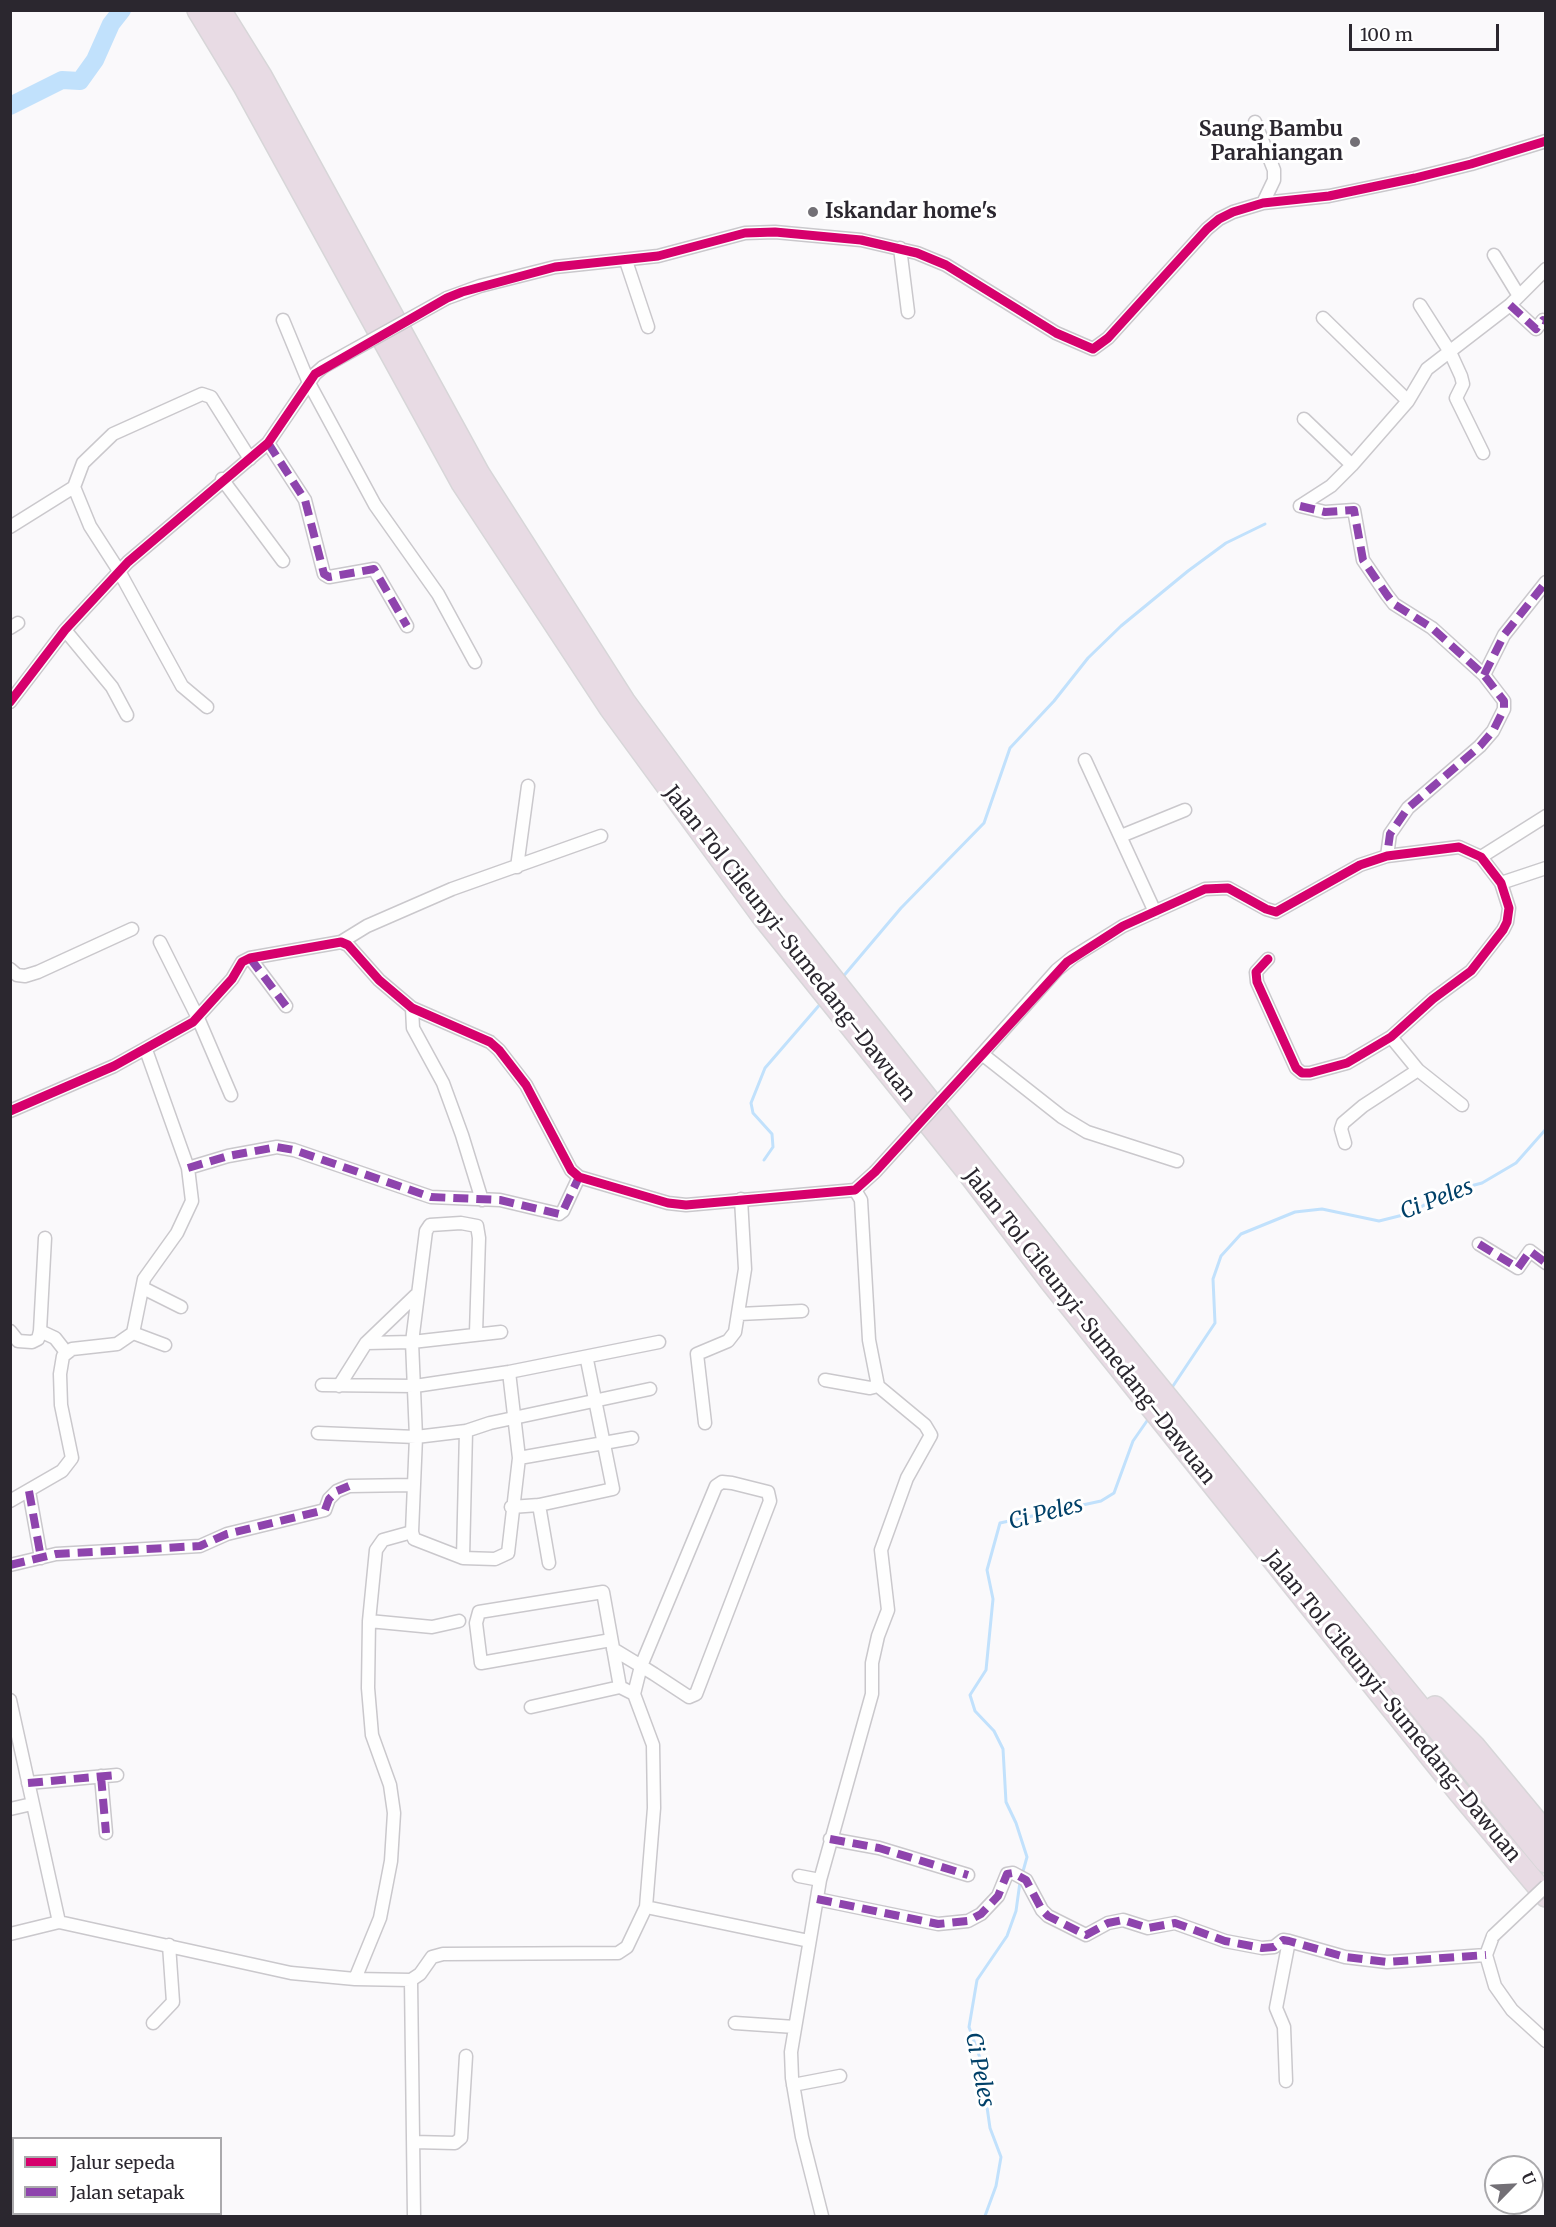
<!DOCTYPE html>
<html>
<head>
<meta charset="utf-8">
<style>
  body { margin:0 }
  #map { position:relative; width:1556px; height:2227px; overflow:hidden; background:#faf9fb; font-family:Merriweather,serif }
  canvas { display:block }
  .frame { position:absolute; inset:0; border:12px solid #2b272f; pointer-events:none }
  .legend { position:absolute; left:12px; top:2137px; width:210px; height:78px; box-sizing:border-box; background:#fff; border:2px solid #aaa9ac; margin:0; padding:8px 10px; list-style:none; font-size:18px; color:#2b272f }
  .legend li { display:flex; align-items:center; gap:12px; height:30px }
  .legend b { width:30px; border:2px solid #aaa9ac }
  .north { position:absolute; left:1484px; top:2155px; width:60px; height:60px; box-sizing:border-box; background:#fff; border:2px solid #aaa9ac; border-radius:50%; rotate:66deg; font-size:16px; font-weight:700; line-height:24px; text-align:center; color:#2b272f }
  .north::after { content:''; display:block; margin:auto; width:21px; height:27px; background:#737076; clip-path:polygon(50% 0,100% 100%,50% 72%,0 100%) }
  .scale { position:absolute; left:1349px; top:24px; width:150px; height:27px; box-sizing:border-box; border:3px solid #2b272f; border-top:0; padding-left:8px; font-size:18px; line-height:21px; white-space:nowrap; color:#2b272f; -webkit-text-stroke:4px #fff; paint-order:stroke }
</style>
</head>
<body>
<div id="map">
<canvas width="1556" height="2227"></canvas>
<div class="frame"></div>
<ul class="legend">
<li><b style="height:8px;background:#d6006c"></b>Jalur sepeda</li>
<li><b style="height:8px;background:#8e44ad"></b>Jalan setapak</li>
</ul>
<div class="north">U</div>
<div class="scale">100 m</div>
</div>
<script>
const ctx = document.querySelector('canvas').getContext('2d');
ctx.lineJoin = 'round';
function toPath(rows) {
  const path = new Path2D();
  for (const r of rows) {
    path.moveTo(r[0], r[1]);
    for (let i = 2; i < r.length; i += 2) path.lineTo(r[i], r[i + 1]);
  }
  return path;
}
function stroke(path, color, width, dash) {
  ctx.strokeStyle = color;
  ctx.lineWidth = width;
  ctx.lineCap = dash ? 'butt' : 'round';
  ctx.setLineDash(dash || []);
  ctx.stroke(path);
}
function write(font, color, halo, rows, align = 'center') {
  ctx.font = font + ' Merriweather,serif';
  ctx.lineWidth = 6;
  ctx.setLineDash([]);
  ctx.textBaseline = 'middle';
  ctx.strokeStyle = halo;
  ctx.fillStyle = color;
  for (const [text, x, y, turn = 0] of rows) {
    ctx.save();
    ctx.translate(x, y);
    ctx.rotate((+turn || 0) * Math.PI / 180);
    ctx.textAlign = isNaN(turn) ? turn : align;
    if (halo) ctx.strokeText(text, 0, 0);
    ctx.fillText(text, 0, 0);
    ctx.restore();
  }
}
const stream = toPath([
  [841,979,901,908,984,823,1010,748,1054,701,1088,658,1121,626,1188,571,1226,543,1265,524],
  [764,1160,773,1147,772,1134,753,1113,751,1103,765,1068,822,1002],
  [1171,1389,1215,1323,1213,1279,1221,1256,1241,1234,1295,1212,1322,1209,1379,1221,1411,1213,1444,1193,1482,1183,1516,1163,1546,1129],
  [1022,1875,1027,1857,1016,1823,1006,1802,1003,1749,994,1731,975,1711,970,1695,986,1670,993,1599,987,1570,1000,1523,1101,1501,1114,1493,1133,1441,1149,1418],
  [985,2216,996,2186,1001,2157,990,2128,980,2058,969,2027,977,1980,1007,1936,1016,1911,1020,1882]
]);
const river = toPath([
  [10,106,62,80,80,81,95,60,111,24,122,10]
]);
const street = toPath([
  [1255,122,1274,170,1274,180,1263,203],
  [900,248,908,312],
  [1494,255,1519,296],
  [626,261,648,327],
  [447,298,480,286,555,267,658,256,745,233,775,232,861,240,917,253,946,265,1056,333,1093,349,1108,338,1207,229,1219,219,1233,212,1263,203,1329,196,1415,178,1471,164,1546,141],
  [1420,305,1450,352,1461,376,1463,384,1456,398,1483,453],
  [1510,305,1536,329,1543,320,1546,321],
  [1323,318,1408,401],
  [283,320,309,383,375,505,438,594,475,662],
  [1304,419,1352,465],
  [268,443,305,500,324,574,329,577,374,569,407,626],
  [222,479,283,561],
  [1300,506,1325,512,1354,510,1363,560,1387,595,1394,604,1432,628,1484,675,1504,701,1504,709,1493,731,1480,746,1408,808,1390,834,1387,856],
  [1300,506,1331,486,1352,465,1408,401,1427,369,1510,305,1546,269],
  [10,527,74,487],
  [10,628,18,623],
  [65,630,112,687,127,715],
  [1484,675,1504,635,1546,582],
  [10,702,65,630,128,562,268,443,315,374,323,367],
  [207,707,182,686,119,571,90,526,74,487,83,463,113,434,202,394,211,397,250,459],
  [1085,760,1155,912],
  [1121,836,1185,810],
  [1481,857,1546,816],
  [517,867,528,786],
  [1501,883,1546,868],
  [160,942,198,1018,231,1095],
  [341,942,367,926,452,889,601,836],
  [250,958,286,1006],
  [10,969,17,975,25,976,38,972,132,929],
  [412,1008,413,1028,443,1083,462,1135,482,1200],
  [1391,1037,1418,1070,1462,1105],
  [982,1054,1062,1117,1087,1132,1177,1161],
  [966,1072,1057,970,1073,957,1123,926,1205,889,1228,888,1266,909,1276,912,1360,865,1387,856,1459,847,1481,857,1501,883,1509,908,1507,922,1503,930,1471,971,1433,999,1391,1037,1347,1063,1310,1073,1302,1073,1296,1068,1257,982,1256,972,1268,959],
  [10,1111,114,1066,193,1022,232,979,242,962,250,958,341,942,348,945,379,980,412,1008,490,1042,499,1050,526,1085,571,1170,579,1177,668,1203,686,1205,855,1190,875,1172],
  [1345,1143,1341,1129,1343,1123,1363,1106,1418,1070],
  [188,1168,228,1156,277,1147,294,1150,431,1197,500,1200,559,1214,563,1211,579,1177],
  [1479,1244,1518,1268,1530,1251,1546,1263],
  [143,1288,181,1307],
  [739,1314,802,1311],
  [10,1331,18,1341,32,1342,38,1339,40,1331,55,1338,66,1352],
  [40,1331,45,1238],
  [133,1333,165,1345],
  [366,1343,412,1342,501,1332],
  [584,1357,659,1342],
  [825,1380,870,1388,878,1386],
  [322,1385,415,1386,509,1372,584,1357,587,1360,613,1489,539,1505,511,1507],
  [339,1386,366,1343,416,1295],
  [705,1423,697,1354,728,1341,735,1332,745,1269,741,1199],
  [318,1433,416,1437,466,1431,490,1423,650,1389],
  [519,1458,632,1438],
  [29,1491,41,1558],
  [10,1501,62,1471,72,1458,61,1405,60,1374,63,1356,72,1349,117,1344,133,1333,144,1279,177,1233,192,1201,188,1168,146,1050],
  [539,1505,549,1563],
  [412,1532,414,1539,463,1558,495,1559,508,1553,519,1458,509,1372],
  [463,1558,466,1431],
  [10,1565,56,1554,200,1546,227,1534,325,1510,329,1499,337,1491,349,1486,413,1485],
  [369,1621,432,1627,459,1621],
  [611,1640,481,1663,476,1623,479,1612,603,1592,620,1687,634,1694,653,1745,654,1808,646,1907],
  [613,1649,641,1666,654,1674,689,1697,696,1694,770,1501,768,1492,732,1483,722,1482,716,1486,641,1666,634,1694],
  [10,1700,59,1922],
  [531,1707,620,1687],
  [101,1776,106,1833],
  [28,1783,117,1775],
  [10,1809,32,1804],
  [830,1839,879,1848,968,1875],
  [799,1876,820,1880],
  [817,1899,938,1924,968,1921,981,1914,998,1896,1007,1874,1013,1873,1026,1880,1042,1910,1048,1916,1086,1935,1108,1923,1123,1920,1148,1928,1175,1923,1225,1941,1262,1948,1274,1947,1283,1940,1289,1941,1345,1957,1387,1962,1486,1955],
  [10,1934,59,1922,291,1973,355,1979,411,1980,420,1974,432,1957,443,1954,618,1953,627,1947,646,1907,809,1941],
  [1493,1936,1486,1955,1495,1986,1512,2010,1546,2041],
  [355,1979,380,1918,391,1861,394,1813,390,1785,372,1735,368,1688,369,1621,376,1550,383,1540,412,1532,416,1437,412,1342,426,1231,430,1225,461,1223,477,1226,479,1238,476,1333],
  [411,1980,414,2216],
  [153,2023,173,2002,169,1945],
  [735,2023,795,2027],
  [1286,2081,1284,2027,1276,2008,1289,1941],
  [793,2085,840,2076],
  [414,2142,455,2143,461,2138,466,2056],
  [822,2216,802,2137,792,2078,791,2052,820,1880,872,1694,872,1663,878,1636,888,1610,881,1550,907,1478,931,1435,925,1425,878,1386,869,1340,861,1200,855,1190]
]);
const highway = toPath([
  [198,10,244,86,462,483,610,708,763,917,966,1170,1051,1282,1458,1791,1546,1896],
  [220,10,261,76,479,474,624,701,775,906,1064,1271,1546,1862],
  [1435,1707,1474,1746,1546,1833],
  [10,2211,12,2216]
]);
const streetBridge = toPath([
  [323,367,447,298],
  [875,1172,966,1072],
  [1493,1936,1546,1886]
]);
const quiet = toPath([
  [1510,305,1536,329,1543,320,1546,321],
  [268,443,305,500,324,574,329,577,374,569,407,626],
  [1300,506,1325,512,1354,510,1363,560,1387,595,1394,604,1432,628,1484,675,1504,701,1504,709,1493,731,1480,746,1408,808,1390,834,1387,856],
  [1484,675,1504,635,1546,582],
  [250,958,286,1006],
  [188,1168,228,1156,277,1147,294,1150,431,1197,500,1200,559,1214,563,1211,579,1177],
  [1479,1244,1518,1268,1530,1251,1546,1263],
  [29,1491,41,1558],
  [10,1565,56,1554,200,1546,227,1534,325,1510,329,1499,337,1491,349,1486],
  [101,1776,106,1833],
  [28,1783,117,1775],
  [830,1839,879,1848,968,1875],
  [817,1899,938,1924,968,1921,981,1914,998,1896,1007,1874,1013,1873,1026,1880,1042,1910,1048,1916,1086,1935,1108,1923,1123,1920,1148,1928,1175,1923,1225,1941,1262,1948,1274,1947,1283,1940,1289,1941,1345,1957,1387,1962,1486,1955]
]);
const cycleway = toPath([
  [10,702,65,630,128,562,268,443,315,374,447,298,462,292,555,267,658,256,745,233,775,232,861,240,917,253,946,265,1056,333,1093,349,1108,338,1207,229,1219,219,1233,212,1263,203,1329,196,1415,178,1471,164,1546,141],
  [10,1111,114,1066,193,1022,232,979,242,962,250,958,341,942,348,945,379,980,412,1008,490,1042,499,1050,526,1085,571,1170,579,1177,668,1203,686,1205,855,1190,875,1172,1067,962,1123,926,1205,889,1228,888,1266,909,1276,912,1360,865,1387,856,1459,847,1481,857,1501,883,1509,908,1507,922,1503,930,1471,971,1433,999,1391,1037,1347,1063,1310,1073,1302,1073,1296,1068,1257,982,1256,972,1268,959]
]);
const markers = [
  [1355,142,6,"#737076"],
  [813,212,6,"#737076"]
];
const poiNames = [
  ["Saung Bambu",1343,130],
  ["Parahiangan",1343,154],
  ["Iskandar home's",825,212,"left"]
];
const streetNames = [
  ["Jalan Tol Cileunyi–Sumedang–Dawuan",789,944,52],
  ["Jalan Tol Cileunyi–Sumedang–Dawuan",1089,1327,52],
  ["Jalan Tol Cileunyi–Sumedang–Dawuan",1392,1707,51]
];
const waterNames = [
  ["Ci Peles",1437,1200,-21],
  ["Ci Peles",1046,1514,-14],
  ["Ci Peles",979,2070,79]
];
stroke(stream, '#c1e1fc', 3);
stroke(river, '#c1e1fc', 18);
stroke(street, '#cac8cc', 15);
stroke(highway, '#d7d6d8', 24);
stroke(street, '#fefefe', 12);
stroke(highway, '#e8dbe4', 21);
stroke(streetBridge, '#cac8cc', 15, []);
stroke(streetBridge, '#fefefe', 12);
stroke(quiet, '#8e44ad', 8, [15, 8]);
stroke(cycleway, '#d6006c', 9);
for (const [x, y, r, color] of markers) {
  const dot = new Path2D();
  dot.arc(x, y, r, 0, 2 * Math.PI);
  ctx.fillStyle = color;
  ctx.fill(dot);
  stroke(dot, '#fff', 2);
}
write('bold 21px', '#2b272f', '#fff', poiNames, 'right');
write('21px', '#2b272f', '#fff', streetNames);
write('italic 22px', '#004068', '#fff', waterNames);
</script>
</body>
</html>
